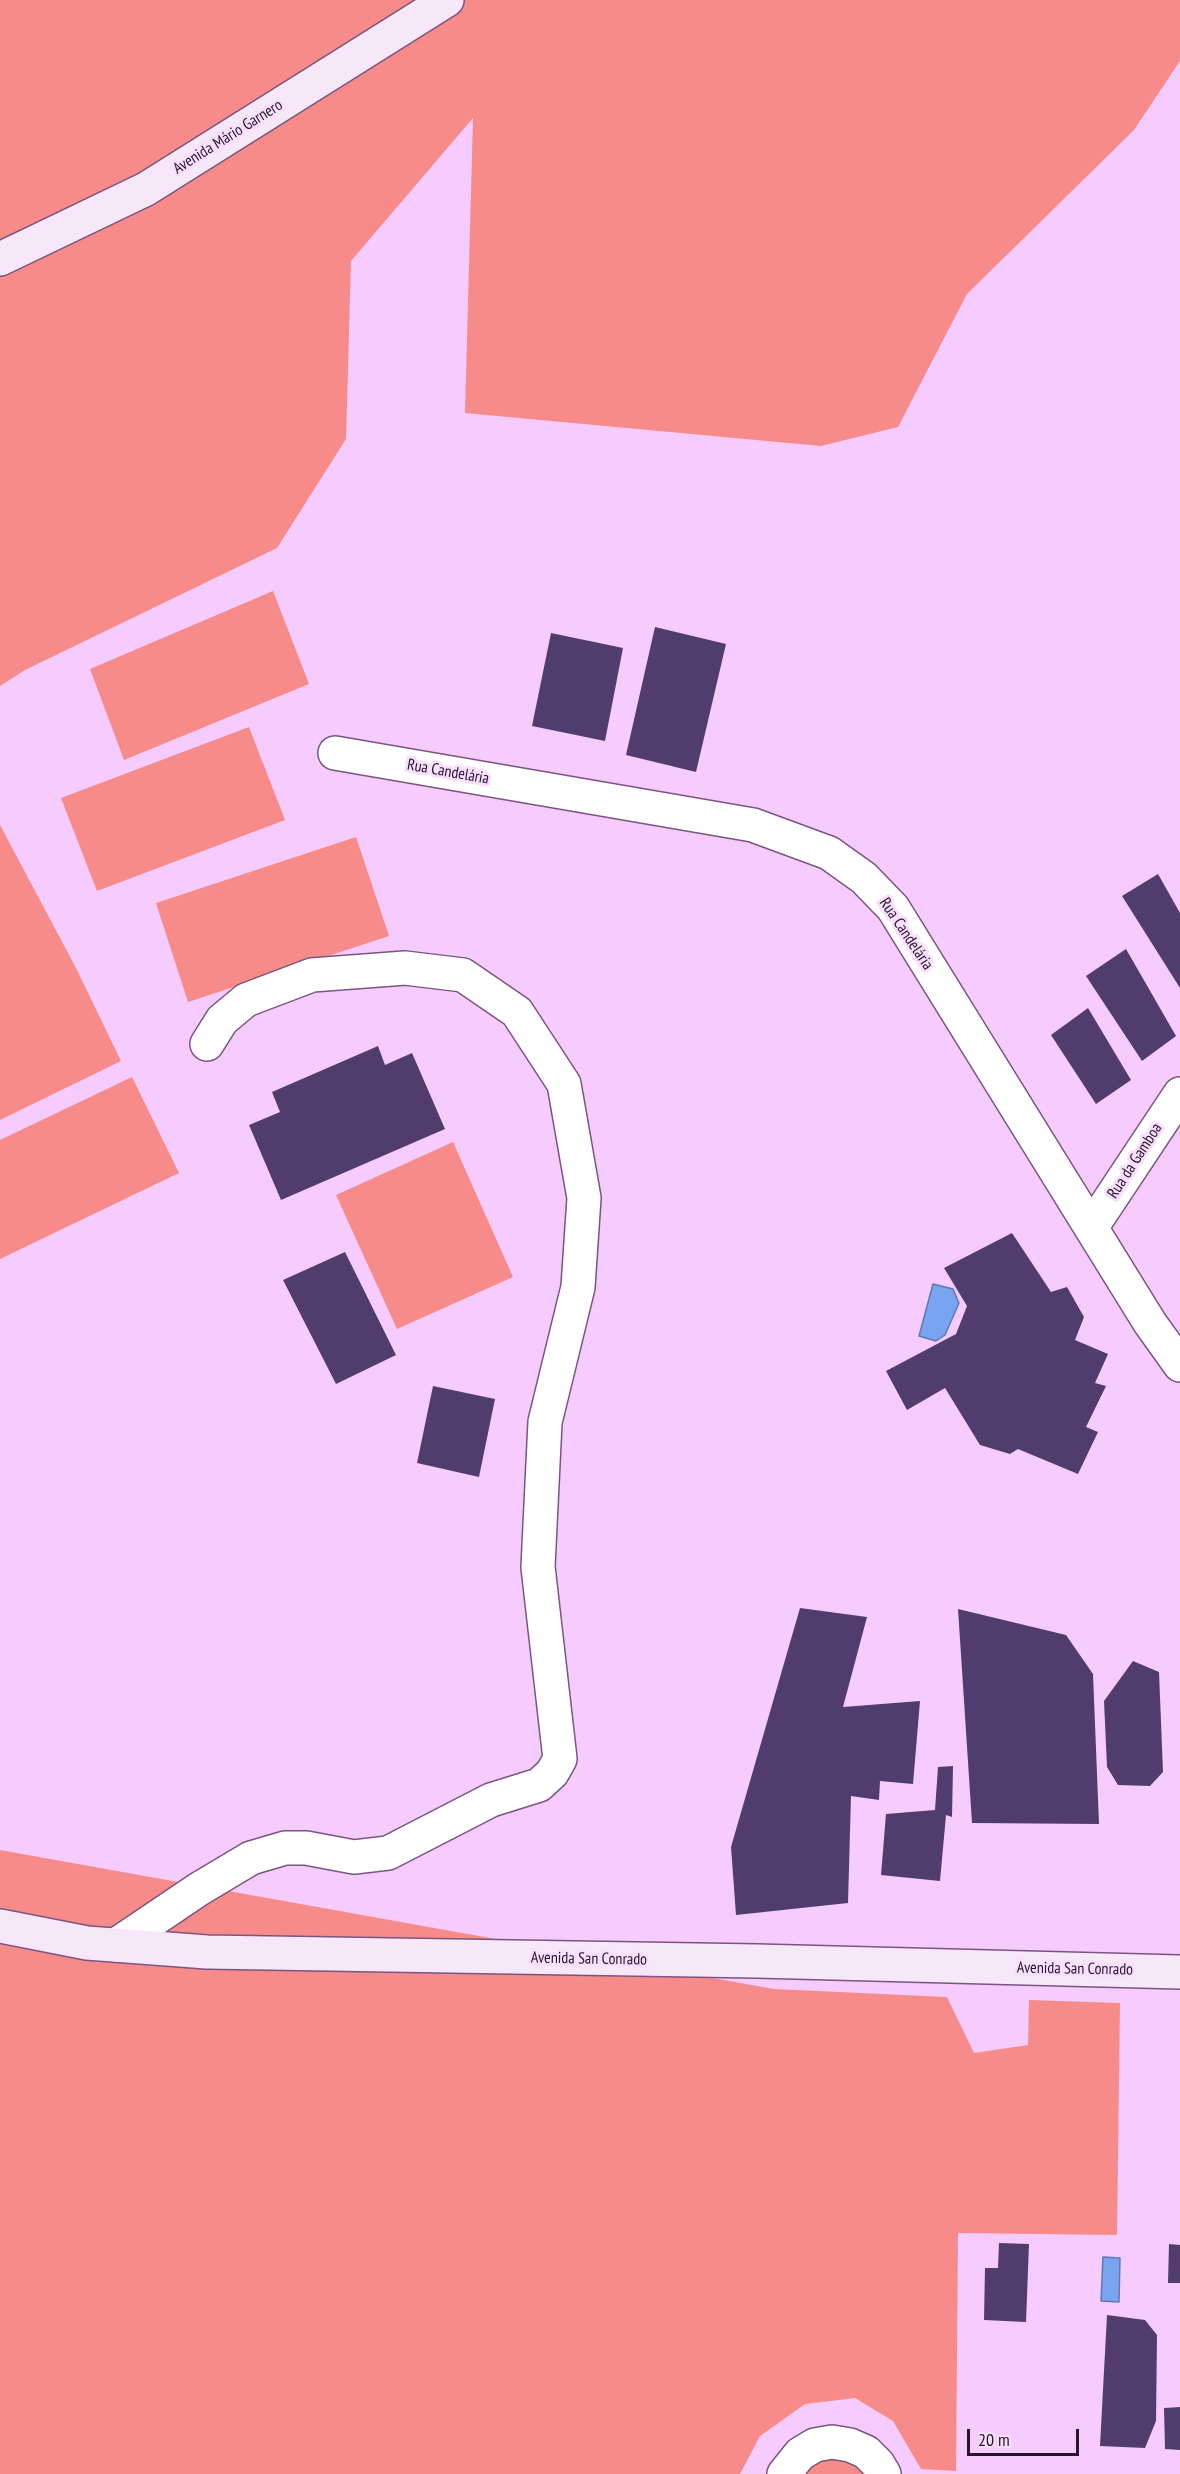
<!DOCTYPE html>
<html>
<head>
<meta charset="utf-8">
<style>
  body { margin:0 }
  #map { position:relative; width:1180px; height:2474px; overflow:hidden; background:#f6cbfe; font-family:"PT Sans Narrow",sans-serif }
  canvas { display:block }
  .scale { position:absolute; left:967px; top:2429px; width:112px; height:27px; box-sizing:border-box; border:3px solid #261629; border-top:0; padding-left:8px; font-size:18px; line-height:21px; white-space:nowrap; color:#261629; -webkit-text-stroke:4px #f9dffe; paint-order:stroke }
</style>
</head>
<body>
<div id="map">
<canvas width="1180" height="2474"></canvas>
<div class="scale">20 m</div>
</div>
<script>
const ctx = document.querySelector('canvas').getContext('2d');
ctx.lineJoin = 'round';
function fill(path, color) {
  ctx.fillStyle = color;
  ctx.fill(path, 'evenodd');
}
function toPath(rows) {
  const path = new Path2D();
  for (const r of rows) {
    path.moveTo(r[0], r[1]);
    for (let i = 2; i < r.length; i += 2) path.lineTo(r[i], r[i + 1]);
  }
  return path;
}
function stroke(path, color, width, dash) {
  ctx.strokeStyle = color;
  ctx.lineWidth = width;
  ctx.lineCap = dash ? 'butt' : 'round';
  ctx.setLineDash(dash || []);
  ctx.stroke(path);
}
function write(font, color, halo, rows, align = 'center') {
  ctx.font = font + ' "PT Sans Narrow",sans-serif';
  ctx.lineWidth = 6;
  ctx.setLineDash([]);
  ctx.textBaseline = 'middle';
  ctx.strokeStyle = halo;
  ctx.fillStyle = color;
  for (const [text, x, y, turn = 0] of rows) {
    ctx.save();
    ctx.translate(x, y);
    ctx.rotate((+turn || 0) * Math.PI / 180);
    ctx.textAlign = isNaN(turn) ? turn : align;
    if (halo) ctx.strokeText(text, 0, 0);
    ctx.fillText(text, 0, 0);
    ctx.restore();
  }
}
const green = toPath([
  [0,0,1180,0,1180,61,1134,130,967,294,898,427,821,446,465,413,473,118,351,261,346,439,277,548,25,670,0,686],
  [273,591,309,684,124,760,90,669],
  [249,727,285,820,97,891,61,798],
  [0,825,76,968,121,1061,0,1120],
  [356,837,389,936,188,1002,156,903],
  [132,1077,179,1173,0,1259,0,1140],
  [453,1142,513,1277,397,1329,336,1195],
  [0,1850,774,1989,947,1997,974,2053,1028,2045,1029,2000,1120,2003,1117,2235,958,2233,956,2471,921,2469,893,2421,855,2398,805,2404,760,2436,740,2474,0,2474],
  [827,2460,840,2460,853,2464,864,2474,802,2474,815,2463]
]);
const water = toPath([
  [933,1284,953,1289,959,1303,945,1335,936,1341,919,1336,933,1284],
  [1103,2257,1120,2258,1119,2302,1101,2301,1103,2257]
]);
const building = toPath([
  [655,627,726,644,696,772,626,755],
  [551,633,623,648,605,741,532,726],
  [1158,874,1180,913,1180,988,1122,896],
  [1126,949,1176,1036,1142,1061,1086,976],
  [1088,1008,1131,1080,1096,1104,1051,1035],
  [378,1046,385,1065,412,1053,445,1129,281,1200,249,1125,280,1112,272,1092],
  [1012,1233,1051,1292,1067,1287,1084,1317,1075,1340,1108,1354,1095,1383,1106,1386,1086,1427,1098,1432,1078,1474,1018,1449,1010,1454,980,1445,945,1388,907,1410,886,1371,956,1334,967,1306,944,1268],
  [345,1252,396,1355,336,1384,283,1280],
  [433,1386,495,1399,479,1477,417,1463],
  [800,1608,867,1617,843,1707,920,1701,913,1784,880,1781,879,1800,851,1796,848,1903,736,1915,731,1847],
  [958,1609,1066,1635,1093,1674,1099,1824,972,1823],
  [1133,1661,1159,1672,1163,1772,1150,1786,1118,1785,1107,1767,1104,1701],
  [953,1766,952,1817,946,1815,940,1881,881,1875,886,1814,935,1810,938,1767],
  [999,2243,1029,2244,1026,2322,984,2320,985,2268,998,2268],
  [1169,2244,1180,2245,1180,2283,1168,2283],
  [1107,2315,1145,2320,1157,2335,1156,2421,1145,2448,1100,2446],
  [1180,2407,1180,2450,1165,2449,1164,2408]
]);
const street = toPath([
  [335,753,753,825,829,853,864,878,893,908,1150,1323,1180,1365],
  [1091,1228,1180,1094],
  [116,1945,199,1889,251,1858,285,1848,306,1848,354,1857,388,1853,491,1800,539,1785,552,1773,560,1759,538,1567,545,1422,578,1287,584,1198,564,1084,517,1012,463,975,405,968,312,975,246,1000,222,1020,207,1044],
  [784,2474,800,2454,815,2445,832,2442,850,2445,866,2452,878,2464,884,2474]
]);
const secondary = toPath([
  [0,259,146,189,447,0],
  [0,1926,87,1943,207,1952,757,1961,1180,1972]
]);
const streetNames = [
  ["Avenida Mário Garnero",228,137,-32],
  ["Rua Candelária",448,772,10],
  ["Rua Candelária",906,934,56],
  ["Rua da Gamboa",1135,1161,-57],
  ["Avenida San Conrado",589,1959,1],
  ["Avenida San Conrado",1075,1969,1]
];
fill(green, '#f78b8a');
fill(water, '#79a4ef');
stroke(water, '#6079b4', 1.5);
fill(building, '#503d6d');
stroke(street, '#7a5582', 36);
stroke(secondary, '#7a5582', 36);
stroke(street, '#fff', 33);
stroke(secondary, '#f7e8f9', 33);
write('16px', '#261629', '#f9dffe', streetNames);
</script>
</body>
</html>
